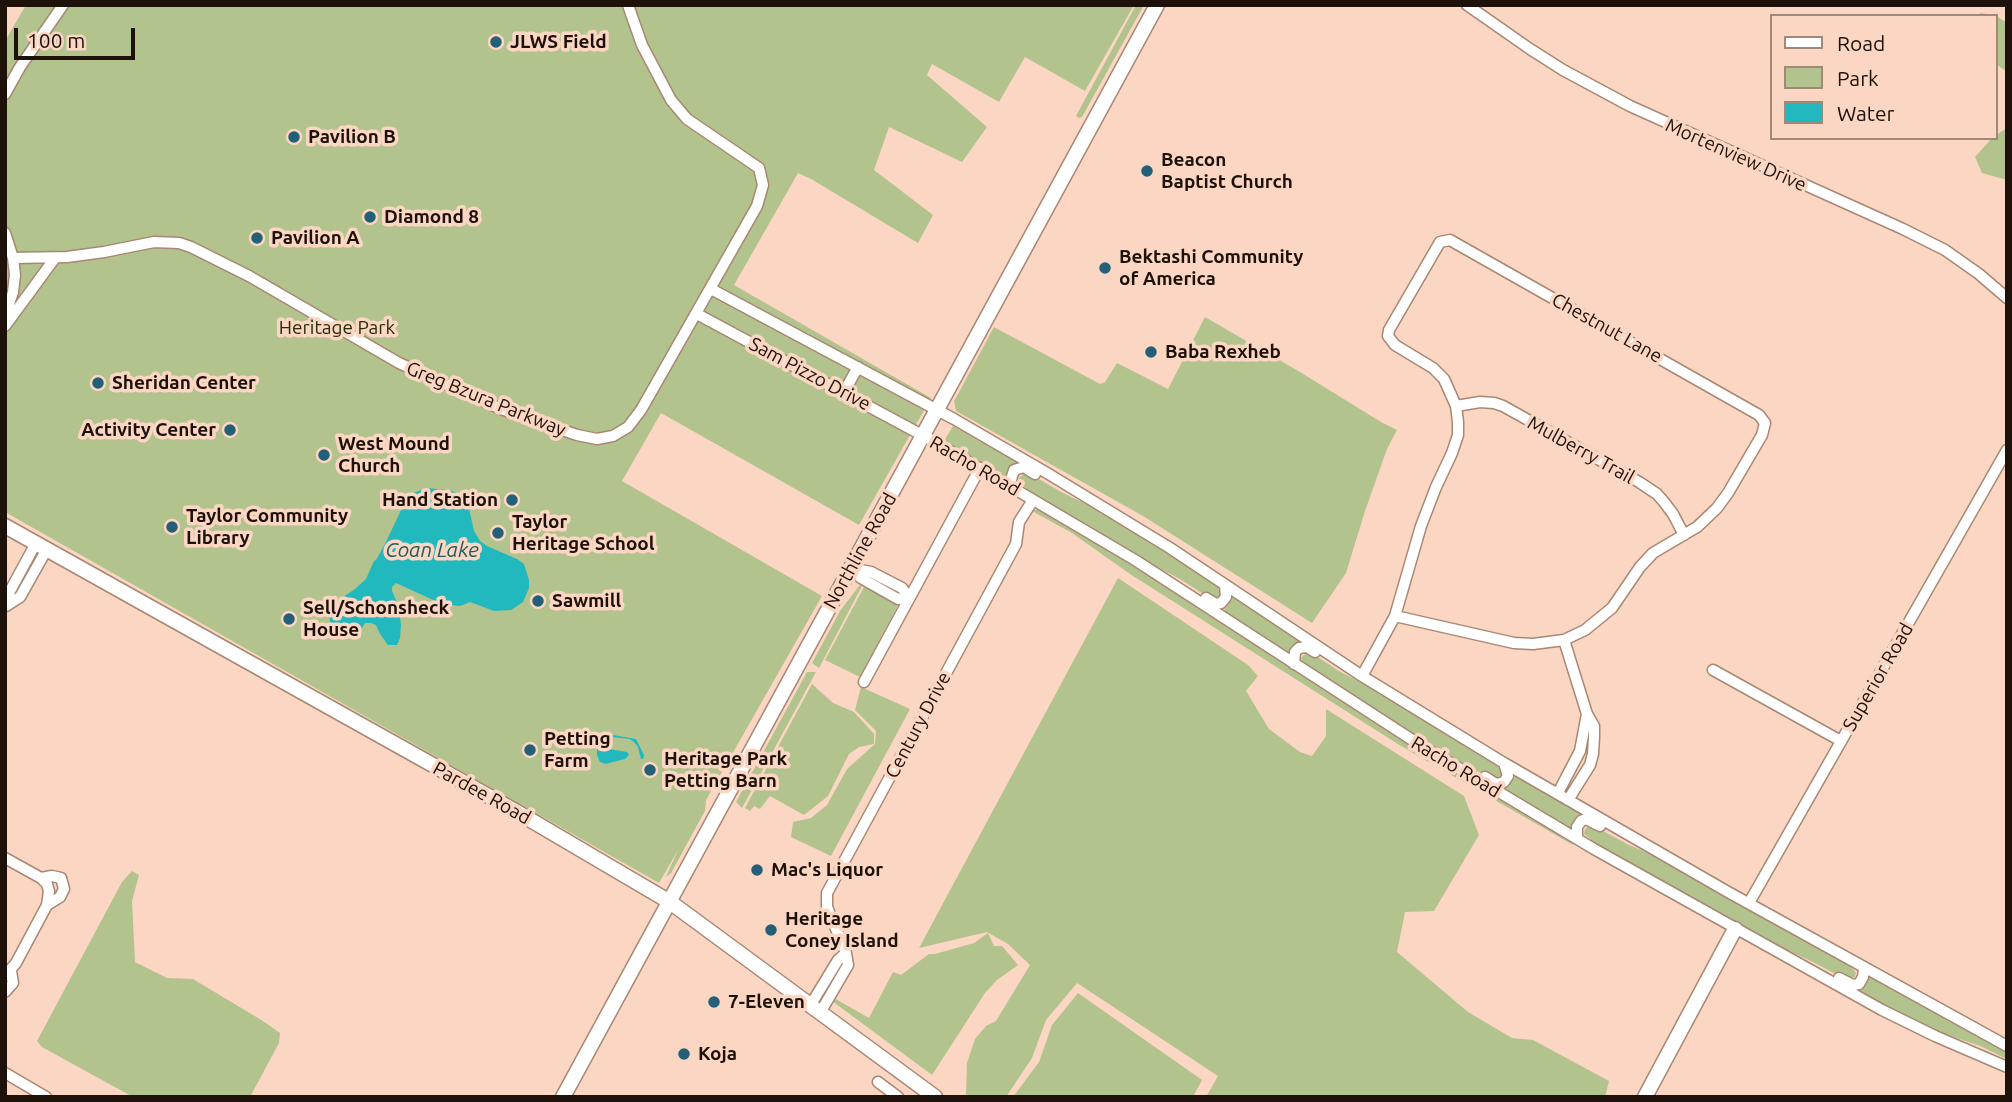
<!DOCTYPE html>
<html>
<head>
<meta charset="utf-8">
<style>
  body { margin:0 }
  #map { position:relative; width:2012px; height:1102px; overflow:hidden; background:#fbd6c2; font-family:Ubuntu,sans-serif }
  canvas { display:block }
  .frame { position:absolute; inset:0; border:7px solid #1e110a; pointer-events:none }
  .legend { position:absolute; left:1770px; top:14px; width:228px; height:126px; box-sizing:border-box; background:#fbd6c2; border:2px solid #a38778; margin:0; padding:9px 12px; list-style:none; font-size:21px; color:#1e110a }
  .legend li { display:flex; align-items:center; gap:14px; height:35px }
  .legend b { width:35px; border:2px solid #a38778 }
  .scale { position:absolute; left:14px; top:28px; width:121px; height:32px; box-sizing:border-box; border:4px solid #1e110a; border-top:0; padding-left:9px; font-size:21px; line-height:24px; white-space:nowrap; color:#1e110a; -webkit-text-stroke:5px #fbd6c2; paint-order:stroke }
</style>
</head>
<body>
<div id="map">
<canvas width="2012" height="1102"></canvas>
<div class="frame"></div>
<ul class="legend">
<li><b style="height:9px;background:#fff"></b>Road</li>
<li><b style="height:19px;background:#b3c38d"></b>Park</li>
<li><b style="height:19px;background:#21b8be"></b>Water</li>
</ul>
<div class="scale">100 m</div>
</div>
<script>
const ctx = document.querySelector('canvas').getContext('2d');
ctx.lineJoin = 'round';
function fill(path, color) {
  ctx.fillStyle = color;
  ctx.fill(path, 'evenodd');
}
function toPath(rows) {
  const path = new Path2D();
  for (const r of rows) {
    path.moveTo(r[0], r[1]);
    for (let i = 2; i < r.length; i += 2) path.lineTo(r[i], r[i + 1]);
  }
  return path;
}
function stroke(path, color, width, dash) {
  ctx.strokeStyle = color;
  ctx.lineWidth = width;
  ctx.lineCap = dash ? 'butt' : 'round';
  ctx.setLineDash(dash || []);
  ctx.stroke(path);
}
function write(font, color, halo, rows, align = 'center') {
  ctx.font = font + ' Ubuntu,sans-serif';
  ctx.lineWidth = 7;
  ctx.setLineDash([]);
  ctx.textBaseline = 'middle';
  ctx.strokeStyle = halo;
  ctx.fillStyle = color;
  for (const [text, x, y, turn = 0] of rows) {
    ctx.save();
    ctx.translate(x, y);
    ctx.rotate((+turn || 0) * Math.PI / 180);
    ctx.textAlign = isNaN(turn) ? turn : align;
    if (halo) ctx.strokeText(text, 0, 0);
    ctx.fillText(text, 0, 0);
    ctx.restore();
  }
}
const green = toPath([
  [26,5,1134,5,1085,91,1025,57,999,102,932,64,927,75,987,127,962,162,889,127,874,170,933,215,918,243,811,179,798,173,734,285,931,398,859,525,661,413,622,481,822,596,706,800,705,811,671,873,666,877,678,850,659,883,5,512,5,41],
  [1136,5,1144,5,1082,117,1079,118,1076,116],
  [1980,13,1995,15,2007,23,2007,72,1996,64,1996,16,1979,16],
  [2007,128,2007,180,1982,173,1975,157,1992,138,1996,138,1996,135],
  [1205,317,1300,372,1381,422,1397,430,1387,449,1365,511,1346,573,1312,623,1143,516,956,411,954,401,958,394,994,327,1100,384,1105,382,1117,363,1168,389],
  [953,426,1016,461,1016,463,1010,468,1005,477,960,452,944,441],
  [1024,474,1032,475,1063,493,1103,512,1215,584,1215,585,1221,591,1220,596,1214,598,1208,597,1180,579,1143,560,1025,489,1026,488,1019,481,1019,478],
  [1039,509,1171,589,1395,736,1491,795,1570,840,1573,845,1401,746,1130,574,1072,533,1032,511],
  [1118,578,1248,665,1258,676,1246,691,1269,729,1300,752,1312,756,1326,736,1326,709,1464,796,1479,835,1434,911,1405,912,1397,952,1468,1012,1512,1038,1533,1040,1609,1081,1605,1097,1206,1097,1218,1076,1077,983,1046,1020,1032,1058,1006,1097,968,1097,966,1094,967,1063,975,1039,986,1026,996,1021,1030,965,1008,944,987,932,919,948],
  [863,584,819,668,812,663,840,611,859,586],
  [865,585,896,604,897,607,860,677,825,660],
  [1234,596,1299,639,1300,641,1293,647,1289,654,1223,612],
  [1306,653,1313,654,1339,671,1384,695,1496,764,1495,765,1501,769,1501,775,1499,778,1491,778,1419,740,1303,663,1301,658],
  [807,672,816,672,742,808,736,802],
  [812,684,833,703,854,712,874,734,874,744,859,747,849,754,828,796,804,815,770,796,760,809,754,806,750,811,745,808],
  [861,687,910,709,831,856,791,837,793,822,811,818,827,805,847,769,875,744,876,731,855,710],
  [1516,776,1578,811,1580,815,1574,821,1572,829,1504,790],
  [1588,827,1596,827,1627,844,1670,863,1850,965,1856,973,1855,977,1845,979,1813,962,1769,942,1591,841,1591,839,1584,834,1585,829],
  [132,871,139,875,132,901,135,962,167,978,193,979,263,1021,280,1033,279,1043,250,1097,133,1097,42,1047,37,1041,122,882],
  [988,933,994,946,1002,946,1018,965,997,980,985,993,932,1075,832,1001,834,998,869,1018,893,972,901,975,929,954,935,954,974,943],
  [1869,977,2007,1051,2007,1059,1980,1046,1931,1029,1860,992,1860,990,1865,985],
  [1078,993,1202,1080,1193,1097,1013,1097,1039,1062,1052,1025]
]);
const water = toPath([
  [427,488,447,490,458,493,464,497,468,504,474,531,480,541,487,546,517,559,524,564,529,580,529,588,523,602,511,610,494,611,470,602,460,606,442,604,396,583,392,587,392,591,399,607,401,625,400,638,397,645,388,645,380,634,376,625,371,623,365,623,360,631,353,634,344,633,330,625,330,619,324,613,327,608,355,589,366,579,374,561,376,560,385,544,403,506,413,493],
  [607,734,636,739,644,755,643,759,641,759,638,747,634,742,630,739,613,737,608,744,609,749,627,752,629,755,625,759,613,762,606,764,600,762,597,755,597,749]
]);
const minor = toPath([
  [1467,5,1530,49,1563,70,1630,106,1903,229,1945,250,1979,274,2007,298],
  [5,94,20,67,63,5],
  [5,233,13,258,15,275,13,292,5,316],
  [13,258,67,257,104,252,154,242,179,243,191,247,249,276,399,363,501,409,577,435,597,439,613,436,628,427,641,410,757,206,763,185,759,168,687,119,671,100,642,45,628,5],
  [711,289,954,419,1047,473,1170,548,1362,676,1504,763,1728,892,2007,1046],
  [697,314,935,442,1135,560,1417,743,1594,849,1882,1010,1935,1036,2007,1067],
  [5,326,55,258],
  [844,392,858,367],
  [1456,406,1480,402,1494,403,1503,406,1639,482,1657,494,1664,502,1673,514,1684,535],
  [1009,486,1014,470,1024,467,1035,474],
  [36,543,10,591,6,606,20,597,47,549],
  [851,568,871,572,902,588,909,597,898,599,861,578,851,568],
  [1206,598,1216,604,1221,603,1226,597,1225,585],
  [1564,640,1587,714,1594,726,1594,737,1593,754,1590,765,1568,800],
  [1294,664,1295,652,1299,648,1307,647,1315,652],
  [1713,670,1841,741],
  [1362,676,1395,616,1421,526,1436,487,1452,453,1458,435,1458,422,1456,406,1444,379,1433,368,1395,345,1388,336,1389,330,1440,242,1450,240,1457,244,1759,415,1765,423,1762,435,1728,493,1717,508,1697,527,1653,553,1640,567,1612,608,1585,630,1564,640,1533,644,1514,643,1395,616],
  [864,682,980,468],
  [1485,777,1496,784,1504,782,1508,776,1504,763],
  [1558,793,1580,751,1587,714],
  [1577,839,1577,827,1581,821,1586,819,1600,826],
  [5,858,41,878,47,884,49,891,47,905,16,963,5,976],
  [41,878,52,876,61,878,64,889,60,897,47,905],
  [1749,903,2007,450],
  [846,953,827,907,827,893,1016,544,1019,522,1033,500],
  [1839,978,1853,985,1859,984,1863,977,1864,968],
  [5,992,13,983,11,971],
  [810,1006,838,960,846,953,848,965,820,1013],
  [5,1073,46,1097],
  [878,1082,898,1097]
]);
const major = toPath([
  [5,526,517,812,670,902,935,1097],
  [563,1097,1157,5],
  [1645,1097,1735,929]
]);
const markers = [
  [496,42,7,"#236077"],
  [294,137,7,"#236077"],
  [1147,171,7,"#236077"],
  [370,217,7,"#236077"],
  [257,238,7,"#236077"],
  [1105,268,7,"#236077"],
  [1151,352,7,"#236077"],
  [98,383,7,"#236077"],
  [230,430,7,"#236077"],
  [324,455,7,"#236077"],
  [512,500,7,"#236077"],
  [172,527,7,"#236077"],
  [498,533,7,"#236077"],
  [538,601,7,"#236077"],
  [289,619,7,"#236077"],
  [530,750,7,"#236077"],
  [650,770,7,"#236077"],
  [757,870,7,"#236077"],
  [771,930,7,"#236077"],
  [714,1002,7,"#236077"],
  [684,1054,7,"#236077"]
];
const poiNames = [
  ["JLWS Field",510,42],
  ["Pavilion B",308,137],
  ["Beacon",1161,160],
  ["Baptist Church",1161,182],
  ["Diamond 8",384,217],
  ["Pavilion A",271,238],
  ["Bektashi Community",1119,257],
  ["of America",1119,279],
  ["Baba Rexheb",1165,352],
  ["Sheridan Center",112,383],
  ["Activity Center",216,430,"right"],
  ["West Mound",338,444],
  ["Church",338,466],
  ["Hand Station",498,500,"right"],
  ["Taylor Community",186,516],
  ["Library",186,538],
  ["Taylor",512,522],
  ["Heritage School",512,544],
  ["Sawmill",552,601],
  ["Sell/Schonsheck",303,608],
  ["House",303,630],
  ["Petting",544,739],
  ["Farm",544,761],
  ["Heritage Park",664,759],
  ["Petting Barn",664,781],
  ["Mac's Liquor",771,870],
  ["Heritage",785,919],
  ["Coney Island",785,941],
  ["7-Eleven",728,1002],
  ["Koja",698,1054]
];
const streetNames = [
  ["Mortenview Drive",1736,155,24],
  ["Chestnut Lane",1607,328,29],
  ["Sam Pizzo Drive",810,374,28],
  ["Greg Bzura Parkway",486,399,22],
  ["Mulberry Trail",1581,450,29],
  ["Racho Road",975,466,30],
  ["Northline Road",860,551,-61],
  ["Superior Road",1878,677,-60],
  ["Century Drive",918,725,-62],
  ["Racho Road",1456,767,31],
  ["Pardee Road",482,793,29]
];
const parkNames = [
  ["Heritage Park",337,328]
];
const waterNames = [
  ["Coan Lake",432,550]
];
fill(green, '#b3c38d');
fill(water, '#21b8be');
stroke(minor, '#a88773', 13);
stroke(major, '#a88773', 17);
stroke(minor, '#fff', 10);
stroke(major, '#fff', 14);
for (const [x, y, r, color] of markers) {
  const dot = new Path2D();
  dot.arc(x, y, r, 0, 2 * Math.PI);
  ctx.fillStyle = color;
  ctx.fill(dot);
  stroke(dot, '#fbd6c2', 2.5);
}
write('bold 19px', '#1e110a', '#fbd6c2', poiNames, 'left');
write('19px', '#1e110a', '#fbd6c2', streetNames);
write('19px', '#252e08', '#fbd6c2', parkNames);
write('italic 21px', '#235b5e', '#fbd6c2', waterNames);
</script>
</body>
</html>
